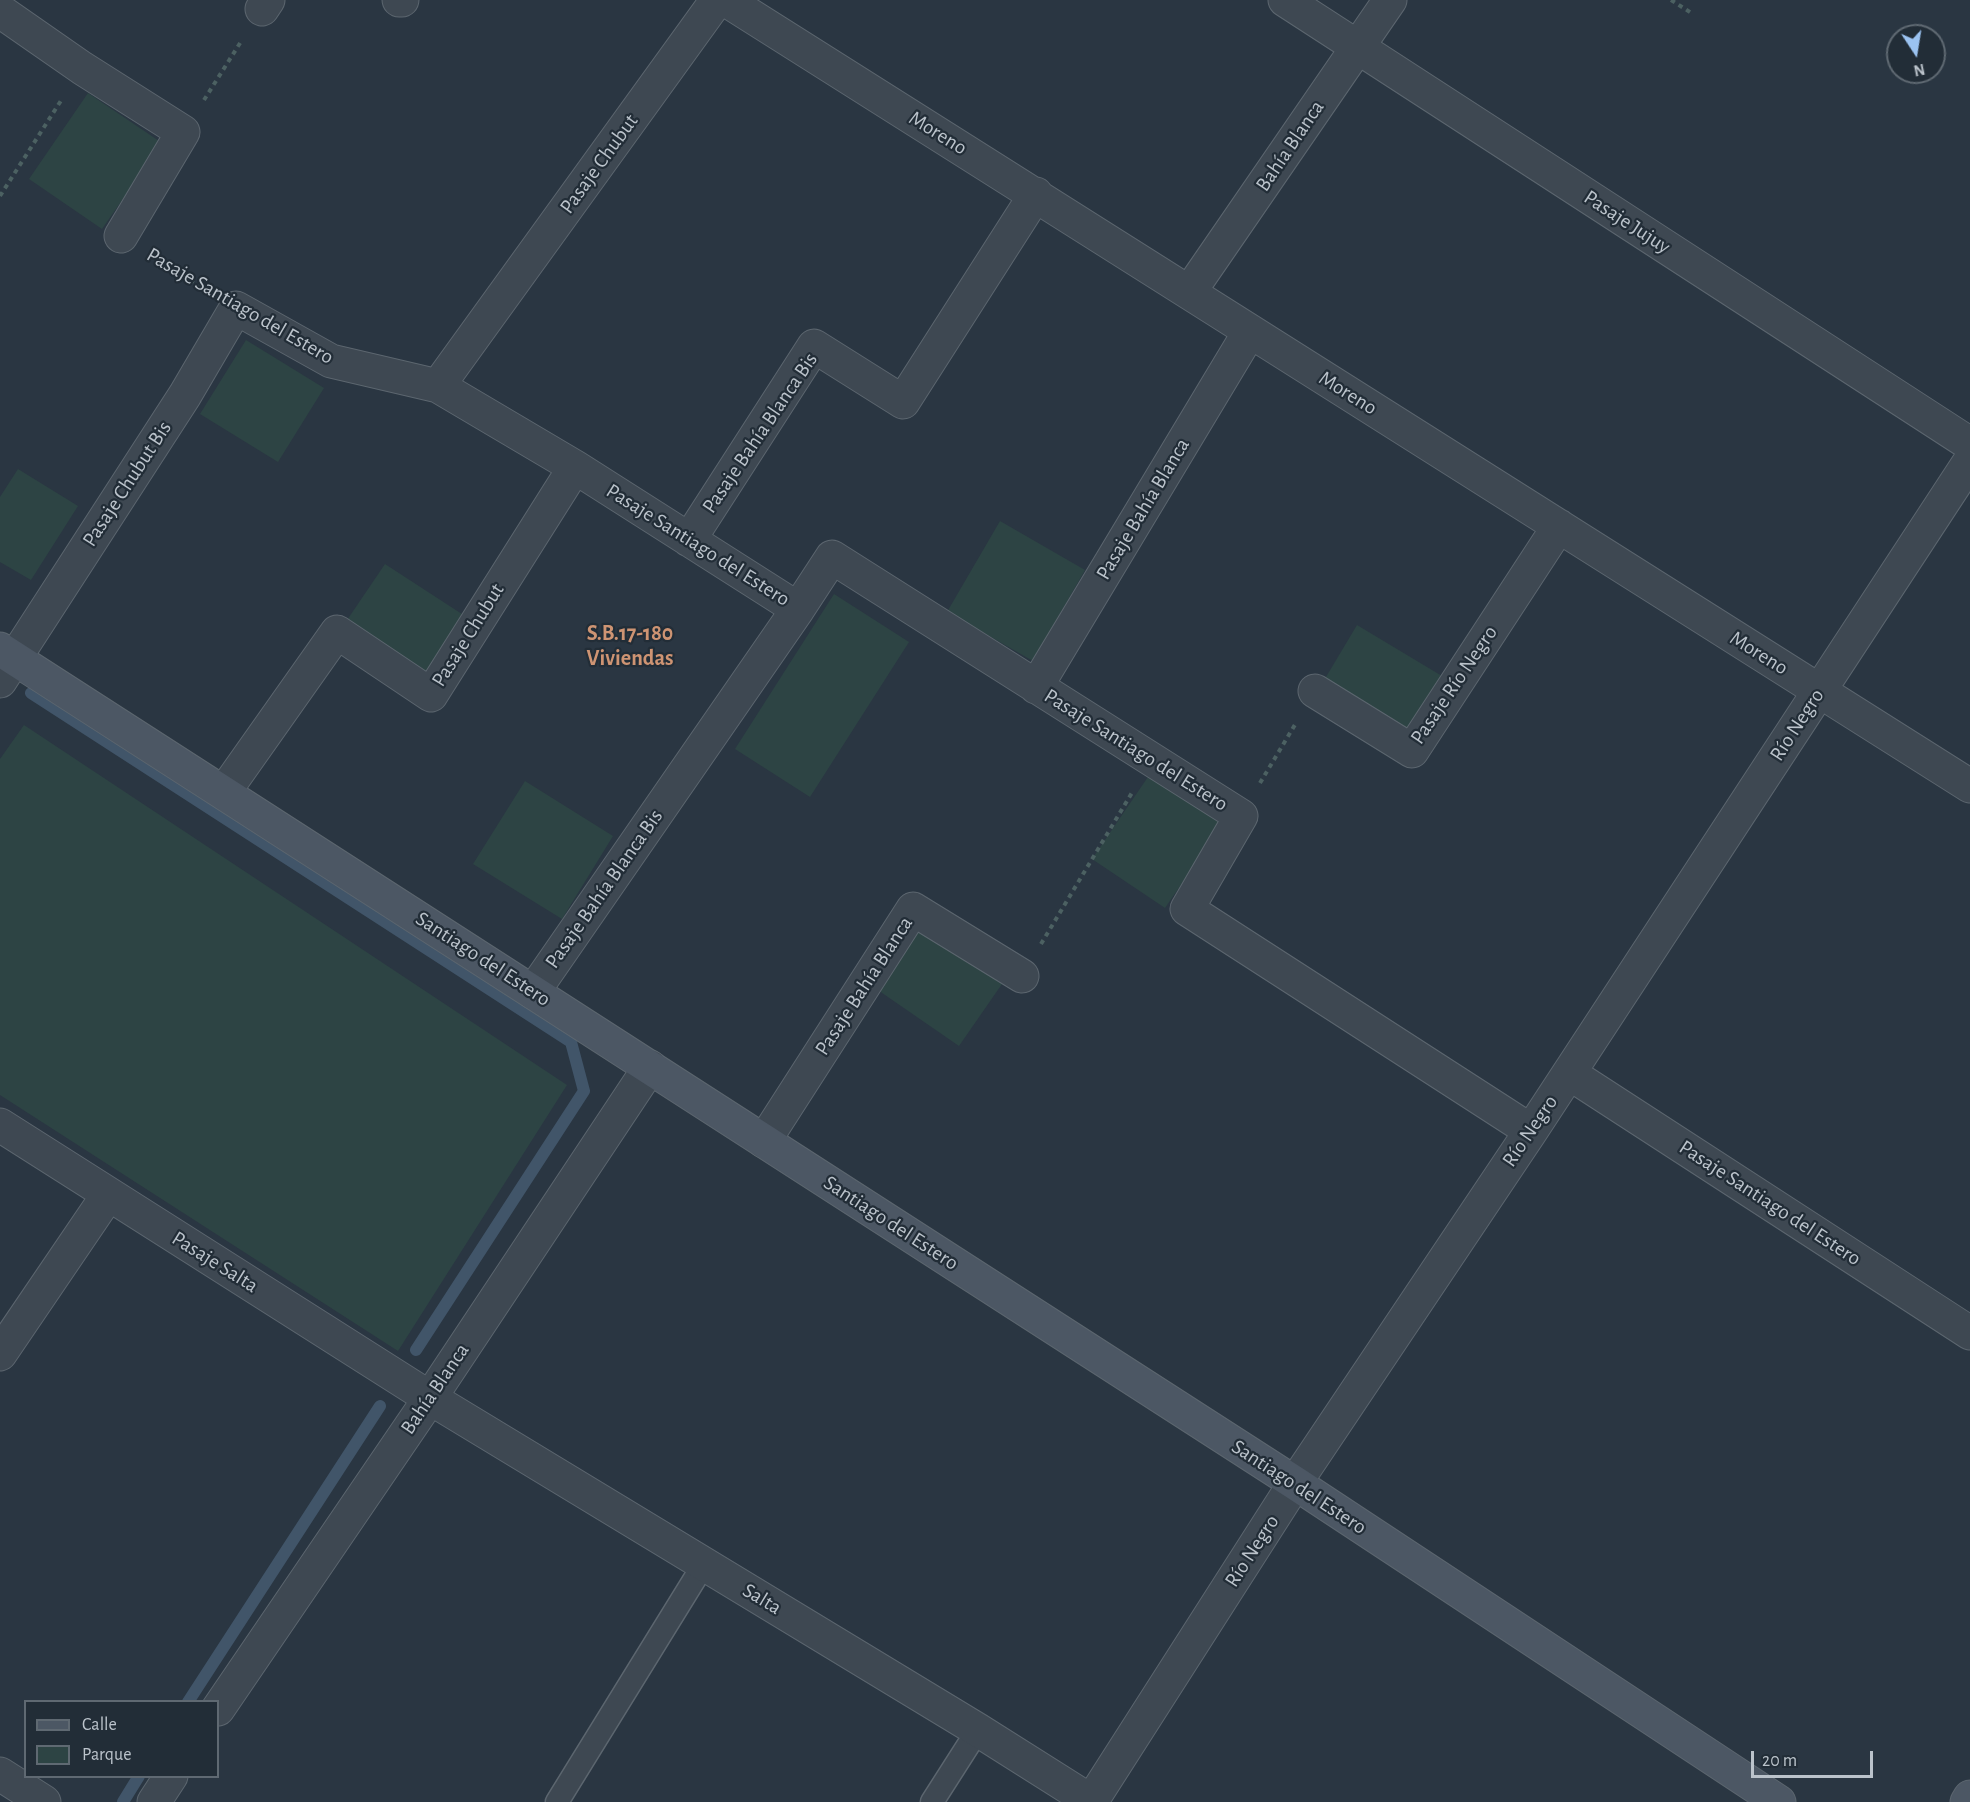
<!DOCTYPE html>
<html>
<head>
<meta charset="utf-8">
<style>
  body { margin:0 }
  #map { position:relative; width:1970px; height:1802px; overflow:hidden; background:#2a3642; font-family:"Alegreya Sans",sans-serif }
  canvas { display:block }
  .legend { position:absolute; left:24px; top:1700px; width:195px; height:78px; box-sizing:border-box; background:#222d37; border:2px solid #5f6972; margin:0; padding:8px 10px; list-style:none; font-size:18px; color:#bbc3cb }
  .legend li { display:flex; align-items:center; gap:12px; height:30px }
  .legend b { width:30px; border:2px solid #5f6972 }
  .north { position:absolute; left:1886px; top:24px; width:60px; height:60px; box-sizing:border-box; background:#222d37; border:2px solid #5f6972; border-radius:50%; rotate:168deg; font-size:16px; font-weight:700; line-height:24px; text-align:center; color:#bbc3cb }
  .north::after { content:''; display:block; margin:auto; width:21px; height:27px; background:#9bc3f1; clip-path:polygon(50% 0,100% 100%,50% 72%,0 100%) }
  .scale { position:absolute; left:1751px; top:1751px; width:122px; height:27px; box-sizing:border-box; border:3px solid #bbc3cb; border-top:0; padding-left:8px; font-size:18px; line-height:21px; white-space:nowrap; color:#bbc3cb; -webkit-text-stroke:4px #222d37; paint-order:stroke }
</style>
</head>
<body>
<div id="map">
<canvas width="1970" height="1802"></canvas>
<ul class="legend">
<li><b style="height:8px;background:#4c5764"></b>Calle</li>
<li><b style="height:16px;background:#2d4444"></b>Parque</li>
</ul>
<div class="north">N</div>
<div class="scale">20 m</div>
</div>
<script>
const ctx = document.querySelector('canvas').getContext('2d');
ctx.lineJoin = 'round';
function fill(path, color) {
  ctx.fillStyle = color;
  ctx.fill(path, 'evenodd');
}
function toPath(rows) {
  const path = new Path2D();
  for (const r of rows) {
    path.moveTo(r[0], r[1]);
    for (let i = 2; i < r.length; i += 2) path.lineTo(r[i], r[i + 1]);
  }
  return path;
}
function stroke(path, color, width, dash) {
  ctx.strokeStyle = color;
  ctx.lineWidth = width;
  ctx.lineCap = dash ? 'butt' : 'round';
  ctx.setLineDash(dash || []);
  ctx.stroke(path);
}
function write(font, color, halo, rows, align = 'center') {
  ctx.font = font + ' "Alegreya Sans",sans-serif';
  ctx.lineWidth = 4.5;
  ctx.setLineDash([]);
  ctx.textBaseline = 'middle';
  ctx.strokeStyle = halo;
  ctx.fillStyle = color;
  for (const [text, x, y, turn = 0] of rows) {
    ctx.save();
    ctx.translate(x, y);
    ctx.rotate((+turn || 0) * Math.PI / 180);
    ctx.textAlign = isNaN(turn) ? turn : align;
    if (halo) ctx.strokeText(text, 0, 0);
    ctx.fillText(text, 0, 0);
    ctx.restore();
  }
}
const green = toPath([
  [88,93,162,143,102,229,29,179],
  [246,340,324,388,278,462,200,414],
  [18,469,78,506,31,580,0,562,0,497],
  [1000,521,1085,570,1033,661,947,612],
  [385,564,465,616,423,679,343,626],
  [834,594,909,642,810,797,735,749],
  [1357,625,1442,676,1403,742,1317,692],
  [24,725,567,1085,398,1351,0,1095,0,759],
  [1152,771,1225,821,1165,908,1092,859],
  [525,781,613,836,562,919,473,864],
  [916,924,1002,984,959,1046,872,986]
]);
const stream = toPath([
  [31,693,571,1042,584,1091,416,1350],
  [188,1702,380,1406],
  [123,1802,139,1776]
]);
const path = toPath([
  [1671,0,1693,14],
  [204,100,242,40],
  [0,196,62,99],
  [152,256,204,289],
  [1260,783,1296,723],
  [1041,944,1133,791]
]);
const lane = toPath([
  [557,1802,704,1564],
  [932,1802,978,1730]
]);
const street = toPath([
  [399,0,402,0],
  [726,0,1970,786],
  [1285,0,1970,444],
  [262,9,268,0],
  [0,11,82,68,183,132,121,236],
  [1190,291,1390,0],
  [438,386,717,0],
  [689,540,814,346,903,402,1036,194],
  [0,681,185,395,236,308,331,361,438,386,575,467,798,609,832,557,1241,816,1187,909,1531,1131],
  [1036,687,1250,331],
  [1315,691,1412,751,1559,526],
  [224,792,337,632,431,695,575,467],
  [533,992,798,609],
  [1569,1073,1970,1333],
  [0,1125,430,1398,978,1730,1092,1802],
  [764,1141,913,909,1022,976],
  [0,1354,108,1195],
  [218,1709,430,1398,650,1067],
  [0,1774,44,1802],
  [154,1802,171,1776],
  [1091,1802,1295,1483,1531,1131,1970,461]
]);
const secondary = toPath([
  [0,649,1295,1483,1779,1802],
  [1967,1802,1970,1797]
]);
const streetNames = [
  ["Moreno",938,133,32],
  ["Bahía Blanca",1290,146,-56],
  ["Pasaje Chubut",599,164,-54],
  ["Pasaje Jujuy",1627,222,33],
  ["Pasaje Santiago del Estero",240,306,30],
  ["Moreno",1348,393,32],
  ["Pasaje Bahía Blanca Bis",760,433,-56],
  ["Pasaje Chubut Bis",127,484,-57],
  ["Pasaje Bahía Blanca",1143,509,-59],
  ["Pasaje Santiago del Estero",698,545,32],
  ["Pasaje Chubut",468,635,-58],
  ["Moreno",1759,653,32],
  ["Pasaje Río Negro",1454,685,-56],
  ["Río Negro",1797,725,-57],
  ["Pasaje Santiago del Estero",1136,750,32],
  ["Pasaje Bahía Blanca Bis",604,889,-55],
  ["Santiago del Estero",483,959,33],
  ["Pasaje Bahía Blanca",864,986,-57],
  ["Río Negro",1530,1131,-56],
  ["Pasaje Santiago del Estero",1770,1203,33],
  ["Santiago del Estero",891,1223,33],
  ["Pasaje Salta",215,1262,32],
  ["Bahía Blanca",435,1389,-56],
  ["Santiago del Estero",1299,1487,33],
  ["Río Negro",1252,1551,-57],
  ["Salta",762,1599,31]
];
const neighbourhoodNames = [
  ["S.B.17-180",630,633],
  ["Viviendas",630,658]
];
fill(green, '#2d4444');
stroke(stream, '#415569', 12);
stroke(lane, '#5c666f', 25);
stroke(street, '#5c666f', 35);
stroke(secondary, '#5c666f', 35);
stroke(path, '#4c6162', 4, [4.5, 4.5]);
stroke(lane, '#3e4852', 22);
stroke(street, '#3e4852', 33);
stroke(secondary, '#4c5764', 33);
write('21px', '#bbc3cb', '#222d37', streetNames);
write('bold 22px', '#ce9473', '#222d37', neighbourhoodNames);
</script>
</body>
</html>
